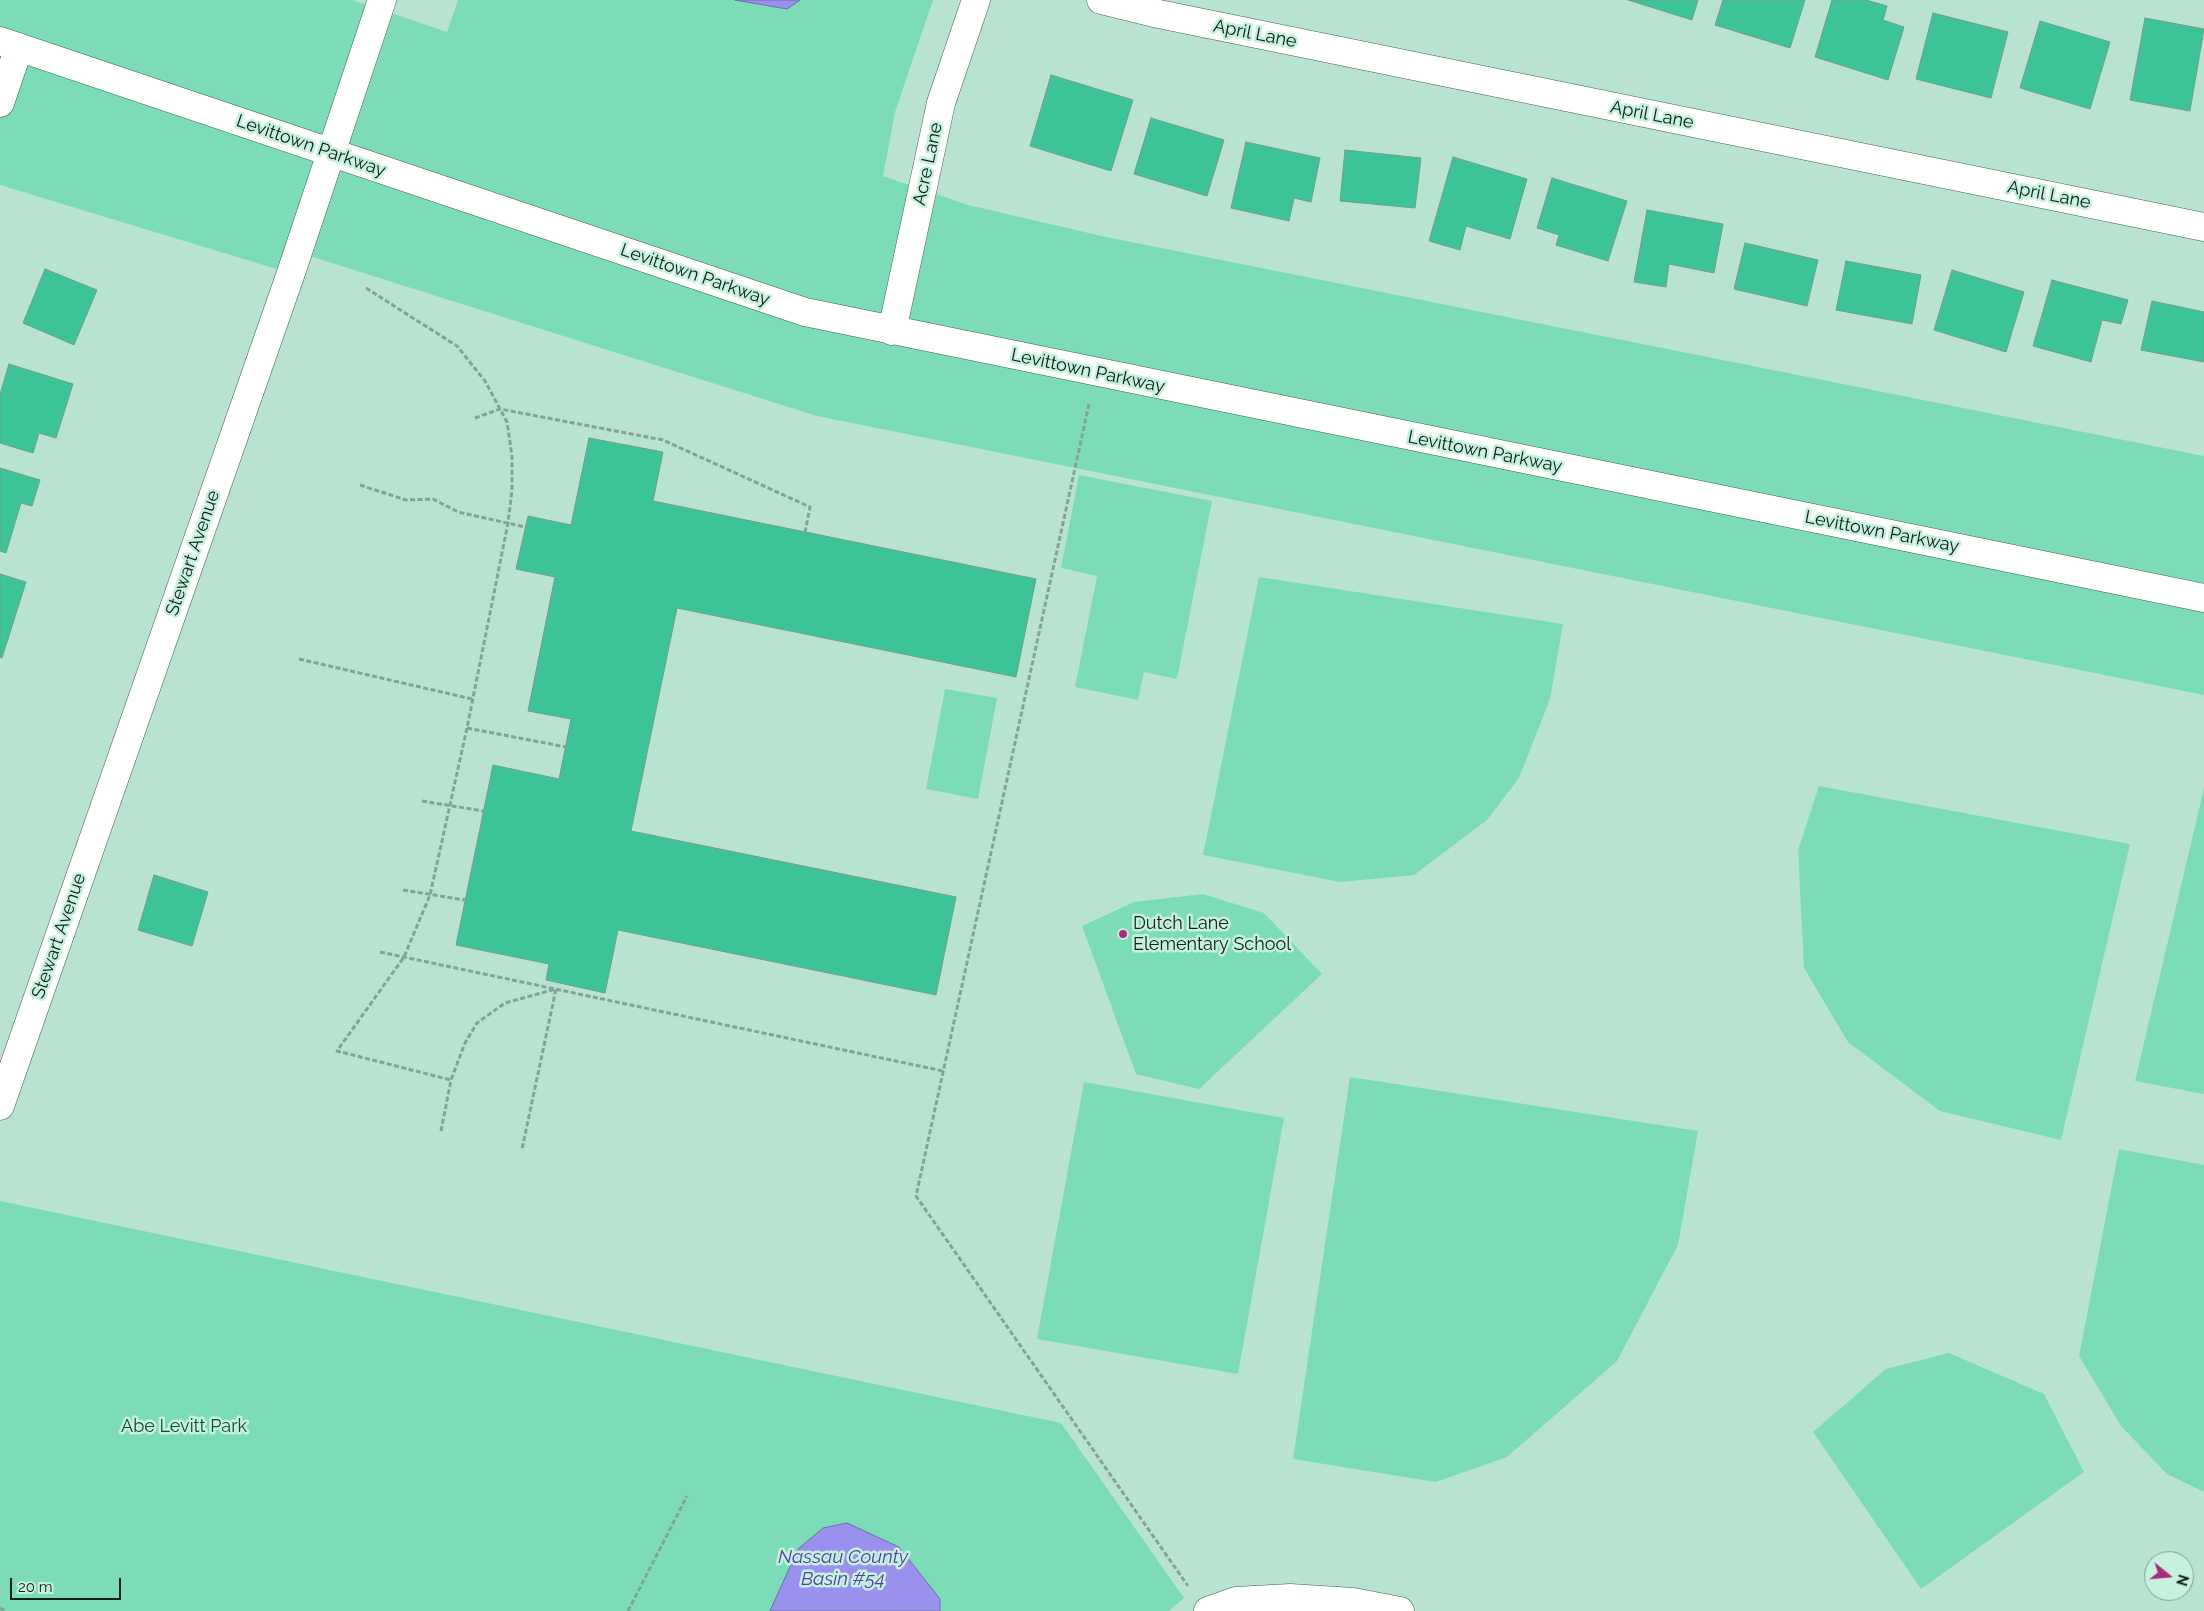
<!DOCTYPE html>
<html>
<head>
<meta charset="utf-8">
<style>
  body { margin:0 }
  #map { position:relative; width:2204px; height:1611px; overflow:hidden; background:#b9e3d1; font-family:Raleway,sans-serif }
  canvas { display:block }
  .north { position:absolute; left:2144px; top:1551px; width:50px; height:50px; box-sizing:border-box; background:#c6f1de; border:1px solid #7c9d8f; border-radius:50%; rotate:107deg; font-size:14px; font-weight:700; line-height:20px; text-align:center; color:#0e1e18 }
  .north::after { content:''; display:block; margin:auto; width:18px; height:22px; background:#ab2c7c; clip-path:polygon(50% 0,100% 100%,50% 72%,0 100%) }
  .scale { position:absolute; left:10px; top:1578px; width:111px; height:22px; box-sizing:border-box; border:2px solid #0e1e18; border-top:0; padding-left:6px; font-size:15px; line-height:18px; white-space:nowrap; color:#0e1e18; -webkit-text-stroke:4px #c6f1de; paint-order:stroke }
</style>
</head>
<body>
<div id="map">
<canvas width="2204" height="1611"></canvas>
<div class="north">N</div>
<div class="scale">20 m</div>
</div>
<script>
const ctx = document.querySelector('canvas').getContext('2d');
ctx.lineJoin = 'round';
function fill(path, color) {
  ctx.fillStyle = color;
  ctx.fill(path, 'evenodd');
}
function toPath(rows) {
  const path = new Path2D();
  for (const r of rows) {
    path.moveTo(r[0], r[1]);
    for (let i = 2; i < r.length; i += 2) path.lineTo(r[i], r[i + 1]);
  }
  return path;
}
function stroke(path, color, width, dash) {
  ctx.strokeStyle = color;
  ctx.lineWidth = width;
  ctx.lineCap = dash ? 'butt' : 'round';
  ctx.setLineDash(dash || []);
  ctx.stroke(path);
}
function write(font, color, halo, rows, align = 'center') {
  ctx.font = font + ' Raleway,sans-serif';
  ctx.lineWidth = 5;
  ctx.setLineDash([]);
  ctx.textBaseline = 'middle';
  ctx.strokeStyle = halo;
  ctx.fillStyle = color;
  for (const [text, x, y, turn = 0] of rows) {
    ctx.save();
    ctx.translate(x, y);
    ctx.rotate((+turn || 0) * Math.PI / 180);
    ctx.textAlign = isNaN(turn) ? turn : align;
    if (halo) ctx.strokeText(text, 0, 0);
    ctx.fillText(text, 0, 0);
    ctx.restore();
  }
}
const green = toPath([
  [0,0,352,0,447,32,458,0,933,0,895,112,883,176,968,205,1106,237,2204,456,2204,695,817,416,300,253,293,274,0,185],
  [1079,475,1212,501,1177,679,1144,672,1138,700,1075,687,1097,576,1061,568],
  [1259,577,1563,624,1550,699,1519,778,1487,820,1414,875,1340,882,1203,855],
  [945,689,997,698,978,799,926,789],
  [1819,786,2130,844,2061,1140,1940,1111,1848,1042,1804,968,1798,850],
  [2204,788,2204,1094,2135,1081],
  [1203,894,1264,913,1322,974,1199,1089,1136,1074,1082,926,1134,902],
  [1350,1077,1698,1131,1678,1245,1617,1361,1507,1457,1436,1482,1293,1459],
  [1084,1082,1284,1118,1238,1374,1037,1339],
  [2119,1149,2204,1165,2204,1492,2167,1474,2121,1426,2079,1356],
  [0,1201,1061,1423,1184,1598,1169,1611,0,1611],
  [1949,1353,2044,1394,2084,1472,1921,1589,1813,1432,1886,1369]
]);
const water = toPath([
  [735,0,800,0,787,9,735,0],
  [847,1523,899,1547,940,1599,940,1611,770,1611,798,1549,823,1528,847,1523]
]);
const building = toPath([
  [1628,0,1698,0,1692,20,1628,0],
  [1723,0,1805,0,1790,48,1715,25,1723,0],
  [1832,0,1866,0,1887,6,1883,20,1904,27,1888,80,1815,57,1832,0],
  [1933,13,2008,32,1991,98,1916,79,1933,13],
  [2145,18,2204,29,2190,111,2130,100,2145,18],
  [2040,21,2110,42,2090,109,2020,88,2040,21],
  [1051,75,1133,100,1111,171,1030,146,1051,75],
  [1151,118,1224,140,1207,196,1134,174,1151,118],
  [1246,142,1320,158,1311,202,1294,198,1289,221,1231,208,1246,142],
  [1345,150,1421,158,1415,208,1340,201,1345,150],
  [1453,157,1527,179,1510,239,1466,226,1460,250,1429,241,1453,157],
  [1552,178,1627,201,1608,261,1556,245,1559,235,1537,228,1552,178],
  [1647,210,1723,224,1714,273,1669,264,1666,287,1634,282,1647,210],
  [1745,243,1818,260,1807,306,1734,289,1745,243],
  [1846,261,1921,275,1912,324,1836,310,1846,261],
  [45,269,97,290,74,345,23,323,45,269],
  [1952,270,2024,292,2006,352,1934,330,1952,270],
  [2052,280,2128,300,2121,324,2102,320,2091,362,2033,346,2052,280],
  [2152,301,2204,312,2204,362,2141,350,2152,301],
  [9,364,73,384,56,438,39,433,33,453,0,443,0,394,9,364],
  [589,438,663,452,653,501,1036,579,1016,677,677,608,631,831,956,897,936,995,618,930,605,993,546,980,549,964,456,945,493,765,559,779,571,719,528,711,555,577,516,569,528,516,571,525,589,438],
  [0,468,40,480,32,506,21,503,6,553,0,551,0,468],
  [0,574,26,582,2,658,0,657,0,574],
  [154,875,208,892,192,946,138,930,154,875]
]);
const path = toPath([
  [366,288,457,346,485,381,507,422,512,456,512,490,508,523,467,728,430,895,404,957,337,1051,451,1080],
  [1089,404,916,1196,1188,1586],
  [475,418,500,409,663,440,810,507,805,532],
  [360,485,406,500,433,499,458,512,525,527],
  [299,659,472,699],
  [467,728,566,747],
  [422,801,483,811],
  [403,890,465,900],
  [380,952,943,1071],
  [441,1131,451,1080,465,1043,477,1023,505,1003,556,989,522,1149],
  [0,1608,6,1611],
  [628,1611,687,1496]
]);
const minor = toPath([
  [1101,0,1154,13,2204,227],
  [0,41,805,312,2204,598],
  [0,103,19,47],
  [892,331,941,103,976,0],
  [0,1106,291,273,382,0],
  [1208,1611,1236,1601,1290,1598,1353,1602,1400,1611]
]);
const markers = [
  [1123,934,5,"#ab2c7c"]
];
const streetNames = [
  ["April Lane",1255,34,11],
  ["April Lane",1652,115,11],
  ["Levittown Parkway",311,146,19],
  ["Acre Lane",928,164,-78],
  ["April Lane",2049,195,11],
  ["Levittown Parkway",695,275,19],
  ["Levittown Parkway",1088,371,12],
  ["Levittown Parkway",1485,452,11],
  ["Levittown Parkway",1882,532,11],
  ["Stewart Avenue",193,553,-71],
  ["Stewart Avenue",59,936,-71]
];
const poiNames = [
  ["Dutch Lane",1133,924],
  ["Elementary School",1133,945]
];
const parkNames = [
  ["Abe Levitt Park",184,1427]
];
const waterNames = [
  ["Nassau County",843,1557],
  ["Basin #54",843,1579]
];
fill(green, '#7cdcb7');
fill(water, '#9991ed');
stroke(water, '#6f6ead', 1);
fill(building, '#3cc397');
stroke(building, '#749d8c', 1);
stroke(minor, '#3b6152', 29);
stroke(path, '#82a496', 3, [5, 2.5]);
stroke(minor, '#fff', 28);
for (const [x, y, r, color] of markers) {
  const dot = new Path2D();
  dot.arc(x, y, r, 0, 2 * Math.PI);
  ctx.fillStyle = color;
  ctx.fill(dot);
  stroke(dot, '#c6f1de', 2);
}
write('18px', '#0e1e18', '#c6f1de', streetNames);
write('18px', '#0e1e18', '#c6f1de', poiNames, 'left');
write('18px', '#104735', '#c6f1de', parkNames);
write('italic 19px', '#513ca7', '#c6f1de', waterNames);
</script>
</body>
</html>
